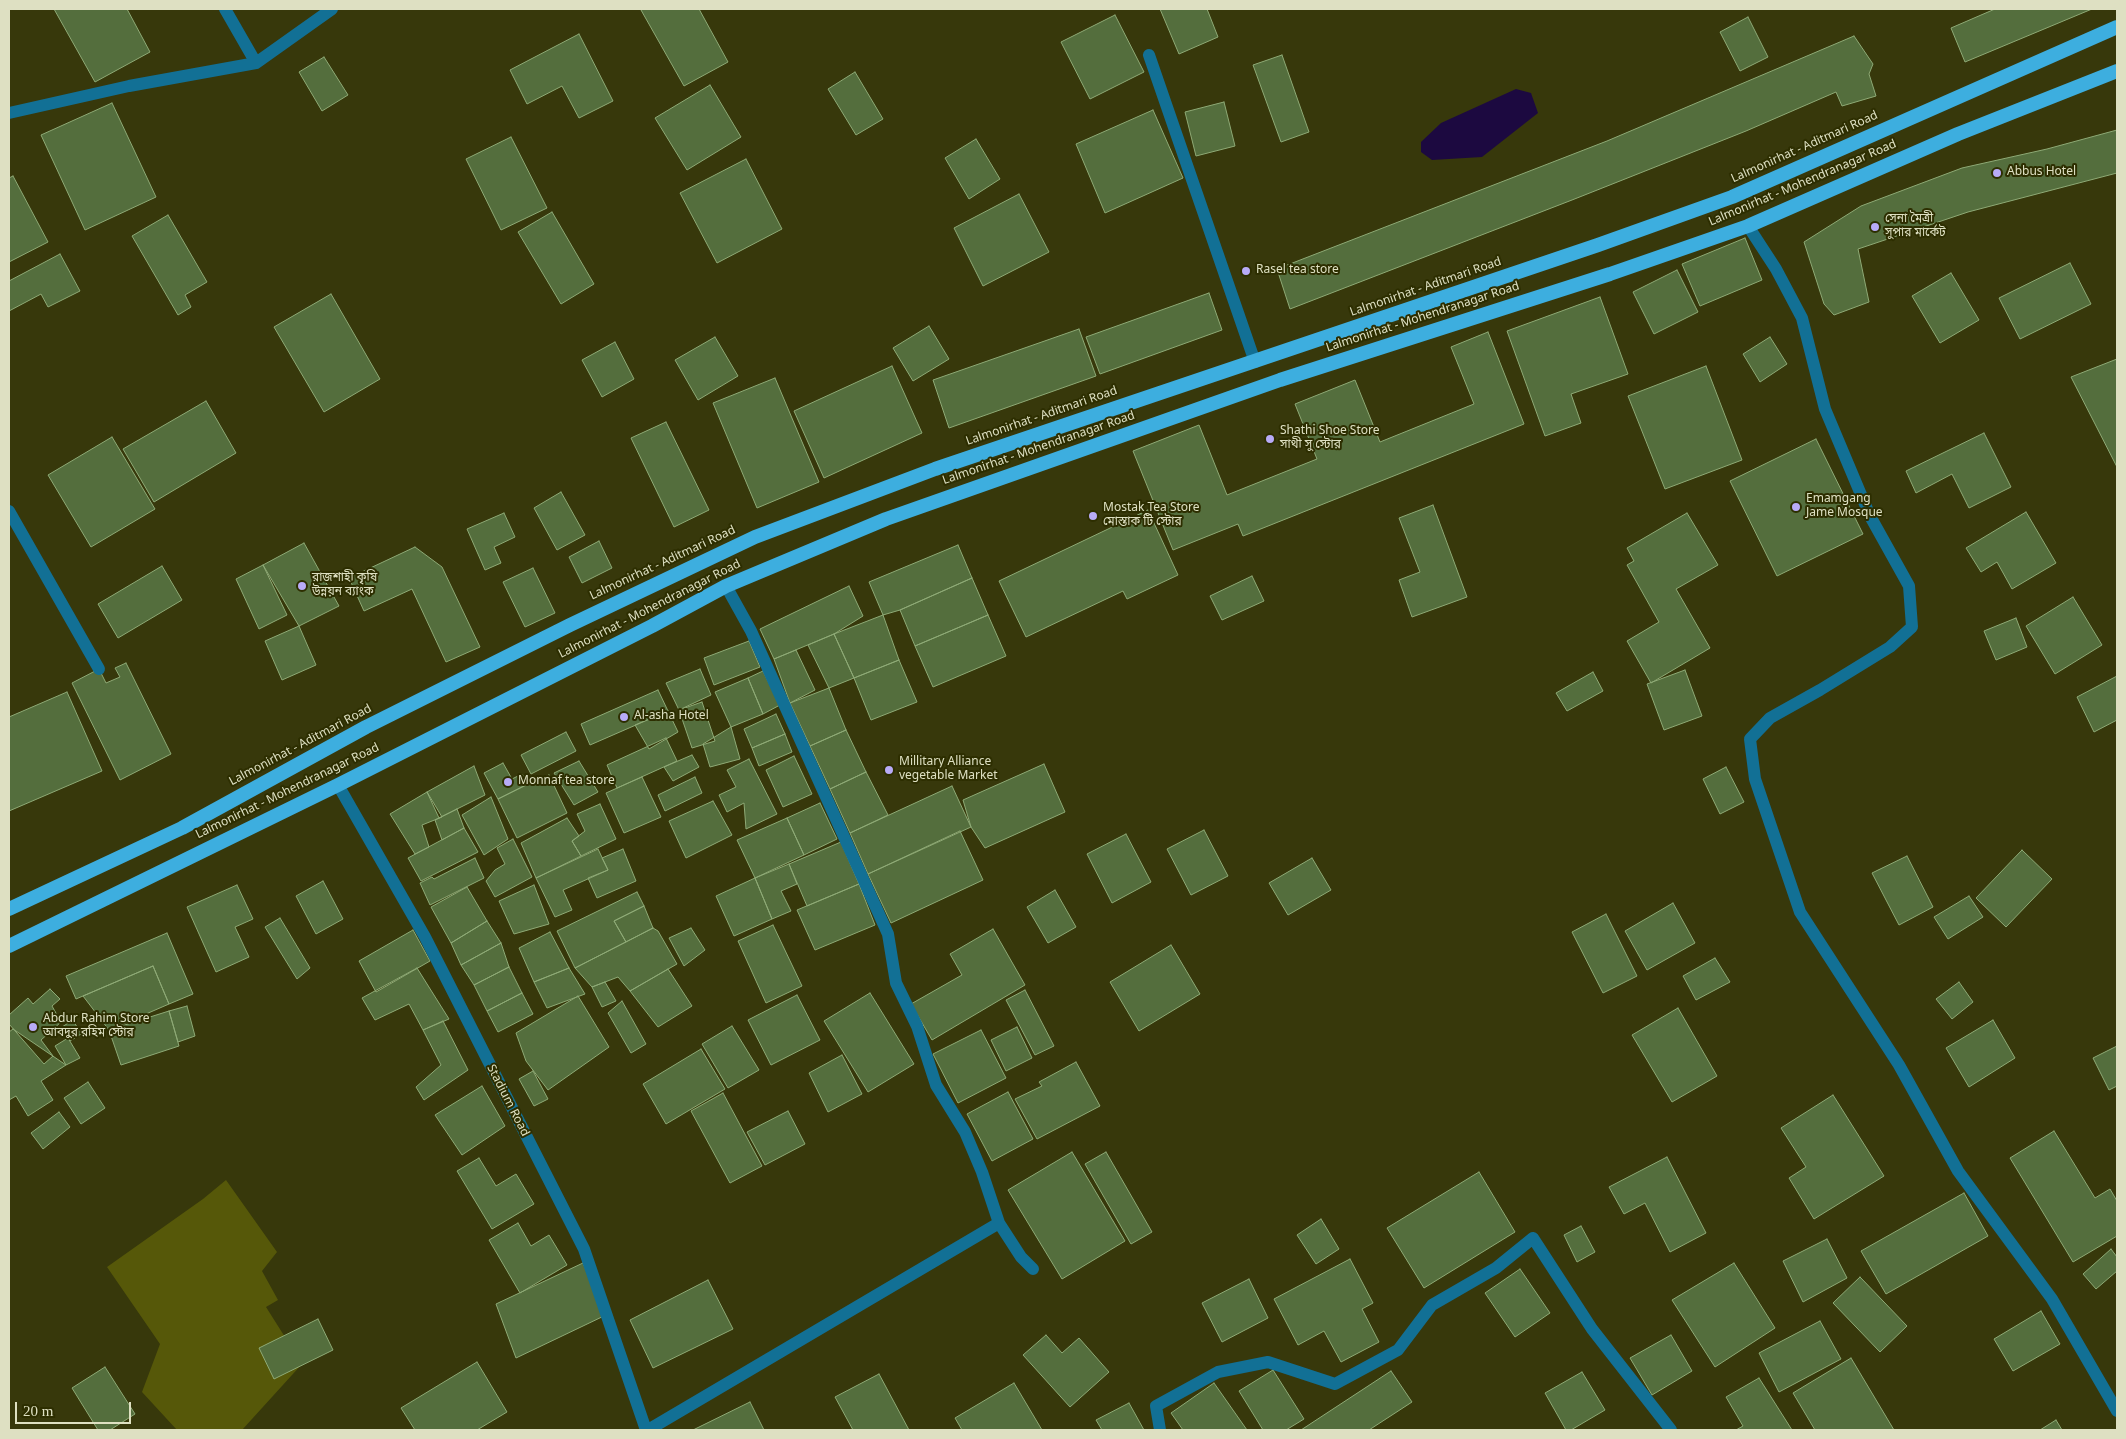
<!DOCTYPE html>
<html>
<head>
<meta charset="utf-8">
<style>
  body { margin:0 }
  #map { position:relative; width:2126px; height:1439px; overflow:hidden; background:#37380b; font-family:Georgia,serif }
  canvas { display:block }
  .frame { position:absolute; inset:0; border:10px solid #dee0c2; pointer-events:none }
  .scale { position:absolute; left:15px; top:1402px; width:116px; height:22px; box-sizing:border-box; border:2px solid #dee0c2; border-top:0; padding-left:6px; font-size:15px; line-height:18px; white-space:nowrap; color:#dee0c2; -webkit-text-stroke:4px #2d2e00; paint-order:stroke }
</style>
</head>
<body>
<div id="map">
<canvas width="2126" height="1439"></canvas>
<div class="frame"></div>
<div class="scale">20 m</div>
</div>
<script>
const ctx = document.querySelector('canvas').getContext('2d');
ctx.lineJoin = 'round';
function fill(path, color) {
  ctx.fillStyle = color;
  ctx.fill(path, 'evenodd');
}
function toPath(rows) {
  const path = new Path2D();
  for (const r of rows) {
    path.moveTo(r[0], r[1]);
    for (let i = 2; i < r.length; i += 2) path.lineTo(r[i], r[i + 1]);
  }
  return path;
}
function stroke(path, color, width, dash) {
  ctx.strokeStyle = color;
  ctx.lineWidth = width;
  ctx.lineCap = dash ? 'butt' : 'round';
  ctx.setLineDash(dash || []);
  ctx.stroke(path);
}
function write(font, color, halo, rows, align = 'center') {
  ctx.font = font + ' Georgia,"Noto Sans Bengali",serif';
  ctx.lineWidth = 4;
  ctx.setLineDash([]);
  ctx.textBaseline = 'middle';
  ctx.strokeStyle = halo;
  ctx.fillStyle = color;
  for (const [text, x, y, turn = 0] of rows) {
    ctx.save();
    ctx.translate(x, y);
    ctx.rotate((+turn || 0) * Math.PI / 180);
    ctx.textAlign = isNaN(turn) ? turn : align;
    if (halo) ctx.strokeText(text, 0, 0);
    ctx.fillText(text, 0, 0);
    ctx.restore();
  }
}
const green = toPath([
  [226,1180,277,1252,262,1271,278,1300,266,1307,302,1364,242,1430,177,1430,142,1392,160,1344,107,1267,203,1199]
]);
const water = toPath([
  [1516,89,1531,93,1538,113,1482,157,1432,160,1421,152,1421,142,1441,123]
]);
const building = toPath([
  [54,9,127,9,150,52,95,82,54,9],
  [643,9,699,9,728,62,684,86,641,10,643,9],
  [1160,9,1207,9,1218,37,1179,54,1160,9],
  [1995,9,2092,9,1965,62,1951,28,1995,9],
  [1115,15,1144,72,1090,99,1061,42,1115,15],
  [1748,17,1768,57,1740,71,1720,32,1748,17],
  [579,34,613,101,579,118,562,86,527,104,510,70,579,34],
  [1854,36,1873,64,1869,74,1876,96,1842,106,1836,92,1746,131,1572,200,1290,309,1277,269,1607,141,1854,36],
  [1282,55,1309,132,1281,142,1253,65,1282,55],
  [324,57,348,95,322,111,299,72,324,57],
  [855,72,883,119,856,135,828,89,855,72],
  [710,85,741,137,687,170,655,118,710,85],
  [1224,102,1235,146,1196,156,1185,112,1224,102],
  [112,103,156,197,85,230,41,135,112,103],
  [1153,110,1183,178,1105,213,1076,144,1153,110],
  [2117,130,2117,173,1968,212,1858,249,1869,302,1834,315,1824,304,1804,242,1861,206,1962,168,2047,149,2117,130],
  [511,137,547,208,501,230,466,159,511,137],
  [976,139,1000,179,969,199,945,158,976,139],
  [746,159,782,229,717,263,680,193,746,159],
  [13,176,48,242,9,262,9,178,13,176],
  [1019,194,1049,252,983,286,954,228,1019,194],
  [552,212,594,284,561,304,518,232,552,212],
  [168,215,207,282,185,295,191,307,178,315,132,236,168,215],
  [1745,238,1762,280,1700,306,1682,264,1745,238],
  [60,254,80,291,48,307,41,294,9,311,9,281,60,254],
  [2070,263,2091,304,2020,339,1999,298,2070,263],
  [1677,270,1698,312,1654,334,1633,292,1677,270],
  [1951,273,1979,320,1940,343,1912,296,1951,273],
  [1209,293,1222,330,1100,374,1086,337,1209,293],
  [331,294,380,379,324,412,274,327,331,294],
  [1600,297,1628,374,1571,394,1581,423,1545,436,1507,331,1600,297],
  [929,326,949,359,913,381,893,348,929,326],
  [1079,329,1096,376,949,428,933,380,1079,329],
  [1488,332,1524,424,1243,536,1238,524,1173,550,1133,451,1199,425,1227,495,1317,459,1295,404,1355,380,1380,442,1474,404,1451,347,1488,332],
  [715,337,738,376,698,400,675,360,715,337],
  [1770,337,1787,364,1760,382,1743,354,1770,337],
  [615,342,634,379,602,397,582,360,615,342],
  [2117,359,2117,467,2071,377,2117,359],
  [892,366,922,433,824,478,794,411,892,366],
  [1706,366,1742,460,1665,489,1628,396,1706,366],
  [775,378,819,482,757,508,713,403,775,378],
  [206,401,236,453,154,502,123,449,206,401],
  [666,422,709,510,674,527,631,438,666,422],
  [1984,433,2011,487,1969,508,1952,474,1916,493,1906,471,1984,433],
  [112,437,155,509,91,547,48,475,112,437],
  [1816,439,1863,534,1777,576,1730,481,1816,439],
  [561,492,585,535,557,550,534,508,561,492],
  [1433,505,1467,597,1412,617,1399,580,1420,572,1399,518,1433,505],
  [1148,510,1178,575,1127,599,1123,591,1026,637,999,581,1148,510],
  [2026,512,2056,563,2012,589,1997,562,1981,572,1966,548,2026,512],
  [504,513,515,537,494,547,501,563,485,570,467,529,504,513],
  [1687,513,1718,565,1676,589,1710,648,1651,683,1627,641,1659,622,1627,565,1634,561,1627,548,1687,513],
  [599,541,612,568,582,583,569,557,599,541],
  [304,543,339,606,299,626,263,565,304,543],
  [958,545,972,578,900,610,883,615,869,582,958,545],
  [415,547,442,567,480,647,446,662,412,589,364,611,349,578,415,547],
  [263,565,287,615,259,629,236,579,263,565],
  [162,566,182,600,118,638,98,604,162,566],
  [533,568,555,613,525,627,503,582,533,568],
  [1252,576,1264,601,1222,620,1210,596,1252,576],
  [972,578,988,615,915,646,900,610,972,578],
  [849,586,863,616,834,634,774,659,760,629,849,586],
  [2073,597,2102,645,2055,674,2026,626,2073,597],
  [883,615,899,660,854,678,834,634,883,615],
  [988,615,1006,656,933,687,915,646,988,615],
  [2016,618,2027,647,1996,660,1984,631,2016,618],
  [299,626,316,665,282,680,265,641,299,626],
  [834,634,854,678,829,688,808,645,834,634],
  [749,641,760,667,714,685,704,658,749,641],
  [796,650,815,690,790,703,774,659,796,650],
  [899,660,917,702,871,720,854,678,899,660],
  [126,663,171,754,120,780,72,683,99,669,106,683,120,677,115,668,126,663],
  [700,669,711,695,679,710,666,683,700,669],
  [1685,670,1702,716,1664,730,1647,684,1685,670],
  [763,671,780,705,763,714,748,678,763,671],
  [1593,672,1603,691,1567,711,1556,693,1593,672],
  [2117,676,2117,720,2094,732,2077,697,2117,676],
  [748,678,763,714,731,727,715,692,748,678],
  [829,688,846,730,810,746,790,703,829,688],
  [658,690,668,711,590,745,581,724,658,690],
  [67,692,102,771,9,811,9,717,67,692],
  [702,702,715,741,692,748,679,710,702,702],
  [668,711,678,732,649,749,635,725,668,711],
  [776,714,785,734,752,748,744,729,776,714],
  [731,727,740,759,710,767,703,744,731,727],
  [846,730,866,772,830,789,810,746,846,730],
  [566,732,576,751,531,774,521,755,566,732],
  [785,734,792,752,759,766,752,748,785,734],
  [666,738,677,761,617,788,607,765,666,738],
  [692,755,699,767,673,781,664,767,692,755],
  [794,756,812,794,783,807,766,770,794,756],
  [749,759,777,814,746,829,744,803,727,812,719,795,736,787,727,770,749,759],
  [579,761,598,792,574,805,554,773,579,761],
  [503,763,512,779,522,774,528,784,498,799,484,773,503,763],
  [1044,764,1065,812,985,848,971,827,963,800,1044,764],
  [474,766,485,795,439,818,427,792,474,766],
  [1726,767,1744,802,1720,814,1703,779,1726,767],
  [866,772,888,815,850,833,830,789,866,772],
  [549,775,567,813,517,838,498,799,528,784,549,775],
  [642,777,661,817,624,833,606,793,642,777],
  [695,777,702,793,665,811,658,795,695,777],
  [952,786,971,827,868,874,850,833,952,786],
  [427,792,442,817,422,825,429,847,415,854,390,814,427,792],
  [491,797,508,839,484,855,462,815,491,797],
  [713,801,732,835,686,858,669,821,713,801],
  [820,803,837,839,804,855,787,818,820,803],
  [600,804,616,839,581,856,572,841,585,831,577,814,600,804],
  [457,809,464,828,442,840,435,820,457,809],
  [567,818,579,836,572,841,581,856,536,878,521,843,567,818],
  [787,818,804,855,755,878,737,840,787,818],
  [464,828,478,852,421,881,408,858,464,828],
  [1204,830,1228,876,1191,895,1167,849,1204,830],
  [960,831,983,880,891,923,868,874,960,831],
  [1126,834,1151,882,1112,903,1087,854,1126,834],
  [513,839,532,877,495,897,486,881,495,870,505,864,497,848,513,839],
  [841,842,859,884,807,906,789,864,841,842],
  [598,849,608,870,563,890,572,910,555,917,536,878,598,849],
  [623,849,636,881,597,898,588,878,608,870,602,858,623,849],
  [2022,850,2052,879,2006,927,1976,898,2022,850],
  [1907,856,1933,907,1899,925,1872,873,1907,856],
  [475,858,484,878,430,905,420,883,432,877,434,879,475,858],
  [1312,858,1331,890,1288,915,1269,883,1312,858],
  [789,864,797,884,781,891,791,911,772,919,755,878,789,864],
  [755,878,772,919,734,936,716,896,755,878],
  [323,881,343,919,316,934,296,896,323,881],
  [859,884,875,925,815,950,797,910,859,884],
  [237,885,253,919,235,927,249,957,216,972,187,907,237,885],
  [534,885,549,924,514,934,499,901,534,885],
  [467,887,487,921,451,943,431,907,467,887],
  [1055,890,1076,927,1048,943,1027,907,1055,890],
  [637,892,644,906,614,921,626,942,575,968,557,931,637,892],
  [1969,896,1983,917,1948,939,1934,917,1969,896],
  [1673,903,1695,943,1647,970,1625,931,1673,903],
  [644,906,653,928,626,942,614,921,644,906],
  [1606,914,1637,976,1603,993,1572,932,1606,914],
  [280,918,310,968,297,979,265,927,280,918],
  [487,921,501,943,461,965,451,943,487,921],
  [773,925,802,986,766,1003,738,941,773,925],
  [653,928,658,931,677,964,630,991,618,977,592,987,575,968,653,928],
  [691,928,705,950,684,966,669,938,691,928],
  [993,929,1025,985,932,1040,911,1004,962,975,950,954,993,929],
  [413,930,430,961,376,992,359,961,413,930],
  [550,932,569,968,534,982,519,948,550,932],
  [167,933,193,994,169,1004,153,966,76,999,66,976,167,933],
  [501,943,509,967,474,985,461,965,501,943],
  [1171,945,1200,994,1139,1031,1110,982,1171,945],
  [1715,958,1730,982,1696,1000,1683,976,1715,958],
  [153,966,169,1004,109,1030,83,996,153,966],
  [509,967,522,993,487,1011,474,985,509,967],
  [417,968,449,1019,423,1030,409,1004,375,1020,362,998,417,968],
  [569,968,585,994,547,1008,534,982,569,968],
  [668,969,692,1006,658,1027,630,991,668,969],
  [605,982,616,1001,602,1007,592,987,605,982],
  [1959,982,1973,1002,1952,1019,1936,999,1959,982],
  [50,989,60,999,52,1006,61,1022,41,1040,53,1056,44,1064,9,1024,9,1015,28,998,33,1004,50,989],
  [1025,990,1054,1046,1035,1055,1006,1000,1025,990],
  [522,993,533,1014,498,1032,487,1011,522,993],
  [870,993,914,1064,868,1092,824,1021,870,993],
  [797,995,820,1040,771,1065,748,1020,797,995],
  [578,996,609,1047,548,1090,526,1061,516,1033,578,996],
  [622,1001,646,1044,631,1053,608,1013,622,1001],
  [187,1006,195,1036,178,1042,169,1011,187,1006],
  [1678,1008,1717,1076,1672,1102,1632,1035,1678,1008],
  [169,1011,179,1046,121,1065,109,1030,169,1011],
  [73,1020,81,1034,70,1041,62,1027,73,1020],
  [1993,1020,2015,1058,1969,1087,1946,1048,1993,1020],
  [443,1021,468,1070,424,1100,416,1087,441,1065,423,1030,443,1021],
  [732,1026,759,1070,728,1088,702,1044,732,1026],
  [1017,1027,1032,1058,1006,1071,991,1040,1017,1027],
  [13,1029,66,1065,41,1081,53,1100,28,1116,16,1096,9,1100,9,1032,13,1029],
  [981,1030,1006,1078,958,1103,933,1054,981,1030],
  [68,1038,80,1058,66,1065,55,1046,68,1038],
  [2117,1046,2117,1086,2109,1090,2093,1058,2117,1046],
  [701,1049,725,1089,666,1124,643,1084,701,1049],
  [842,1055,862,1094,828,1112,809,1073,842,1055],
  [1076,1062,1100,1106,1037,1139,1015,1099,1042,1086,1039,1082,1076,1062],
  [533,1071,548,1099,534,1106,519,1079,533,1071],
  [88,1082,105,1108,81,1124,64,1098,88,1082],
  [482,1086,505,1126,462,1155,435,1115,482,1086],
  [1008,1092,1033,1139,992,1161,967,1114,1008,1092],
  [723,1093,762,1166,730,1183,691,1111,723,1093],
  [1833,1095,1884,1176,1814,1219,1789,1178,1806,1167,1781,1128,1833,1095],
  [788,1111,805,1144,765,1165,747,1132,788,1111],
  [59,1112,70,1127,43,1149,31,1133,59,1112],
  [2054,1131,2095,1198,2110,1189,2117,1201,2117,1236,2073,1262,2010,1158,2054,1131],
  [1072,1152,1125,1241,1062,1279,1008,1190,1072,1152],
  [1106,1152,1152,1232,1131,1244,1085,1164,1106,1152],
  [1667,1157,1706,1233,1670,1252,1645,1203,1624,1214,1609,1187,1667,1157],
  [479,1158,496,1186,516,1174,534,1204,492,1229,457,1171,479,1158],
  [1479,1172,1515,1232,1424,1288,1387,1228,1479,1172],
  [1964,1193,1988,1236,1886,1294,1861,1251,1964,1193],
  [1321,1219,1339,1249,1316,1264,1297,1235,1321,1219],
  [518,1223,531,1246,549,1235,567,1265,520,1293,489,1240,518,1223],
  [1581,1226,1595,1252,1577,1262,1564,1235,1581,1226],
  [1827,1239,1847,1278,1803,1302,1783,1261,1827,1239],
  [2111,1249,2117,1257,2117,1271,2096,1289,2083,1274,2111,1249],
  [1350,1259,1373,1303,1362,1309,1379,1342,1341,1362,1324,1331,1298,1345,1274,1299,1350,1259],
  [583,1263,606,1315,516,1358,496,1304,583,1263],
  [1734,1263,1775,1328,1715,1367,1672,1300,1734,1263],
  [1520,1269,1550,1313,1515,1337,1485,1293,1520,1269],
  [1860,1277,1907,1326,1880,1352,1833,1303,1860,1277],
  [1249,1279,1268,1318,1222,1342,1202,1303,1249,1279],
  [708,1280,733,1329,653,1368,630,1320,708,1280],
  [2041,1311,2060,1344,2013,1371,1994,1339,2041,1311],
  [318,1319,333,1350,274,1379,259,1348,318,1319],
  [1820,1321,1841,1359,1779,1392,1759,1353,1820,1321],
  [1046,1335,1062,1353,1079,1338,1109,1372,1070,1407,1023,1355,1046,1335],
  [1671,1335,1692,1371,1652,1395,1630,1358,1671,1335],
  [1851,1358,1894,1430,1815,1430,1793,1393,1851,1358],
  [477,1362,507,1412,477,1430,415,1430,401,1408,477,1362],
  [105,1367,135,1414,110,1430,98,1430,72,1388,105,1367],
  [1273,1370,1304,1419,1286,1430,1263,1430,1239,1391,1273,1370],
  [1391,1371,1412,1402,1369,1430,1301,1430,1391,1371],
  [1582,1372,1605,1410,1571,1430,1566,1430,1545,1393,1582,1372],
  [879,1374,909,1430,853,1430,835,1397,879,1374],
  [1759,1378,1792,1430,1736,1430,1743,1426,1726,1397,1759,1378],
  [1014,1383,1042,1430,962,1430,955,1418,1014,1383],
  [1214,1383,1247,1430,1183,1430,1171,1413,1214,1383],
  [750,1402,764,1430,693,1430,750,1402],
  [1129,1403,1144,1430,1102,1430,1096,1420,1129,1403],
  [2056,1420,2062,1430,2040,1430,2056,1420]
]);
const minor = toPath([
  [225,9,256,63],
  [1149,55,1255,362],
  [9,113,129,86,256,63,332,9],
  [1748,226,1776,269,1802,318,1825,409,1870,516,1909,586,1912,627,1890,647,1820,690,1770,718,1750,739,1755,779,1800,912,1899,1065,1958,1171,2052,1299,2117,1411],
  [9,511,99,669],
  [726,586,751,631,888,934,896,983,917,1026,936,1085,965,1132,982,1172,999,1223,1021,1257,1033,1269],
  [338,785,425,937,584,1249,646,1430],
  [648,1430,999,1223],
  [1160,1430,1156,1406,1218,1372,1268,1362,1335,1384,1398,1350,1432,1305,1496,1268,1533,1238,1592,1329,1671,1430]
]);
const trunk = toPath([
  [9,909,182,828,366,727,570,625,755,537,935,469,1598,245,1732,197,2117,27],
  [9,946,338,785,652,626,726,586,886,519,1280,380,1610,274,1748,226,1958,134,2117,71]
]);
const markers = [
  [1997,173,5,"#b8abf7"],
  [1875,227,5,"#b8abf7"],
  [1246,271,5,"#b8abf7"],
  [1270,439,5,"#b8abf7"],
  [1796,507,5,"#b8abf7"],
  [1093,516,5,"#b8abf7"],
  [302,586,5,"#b8abf7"],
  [624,717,5,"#b8abf7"],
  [889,770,5,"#b8abf7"],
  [508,782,5,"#b8abf7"],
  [33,1027,5,"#b8abf7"]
];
const streetNames = [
  ["Lalmonirhat - Aditmari Road",1805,148,-24],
  ["Lalmonirhat - Mohendranagar Road",1803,184,-23],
  ["Lalmonirhat - Aditmari Road",1426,288,-19],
  ["Lalmonirhat - Mohendranagar Road",1423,318,-18],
  ["Lalmonirhat - Aditmari Road",1042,417,-19],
  ["Lalmonirhat - Mohendranagar Road",1039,449,-19],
  ["Lalmonirhat - Aditmari Road",663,564,-25],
  ["Lalmonirhat - Mohendranagar Road",650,610,-27],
  ["Lalmonirhat - Aditmari Road",301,746,-28],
  ["Lalmonirhat - Mohendranagar Road",288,792,-26],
  ["Stadium Road",507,1101,63]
];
const poiNames = [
  ["Abbus Hotel",2007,173],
  ["সেনা মৈত্রী",1885,220],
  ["সুপার মার্কেট",1885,234],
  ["Rasel tea store",1256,271],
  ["Shathi Shoe Store",1280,432],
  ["সাথী সু স্টোর",1280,446],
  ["Emamgang",1806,500],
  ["Jame Mosque",1806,514],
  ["Mostak Tea Store",1103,509],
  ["মোস্তাক টি স্টোর",1103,523],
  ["রাজশাহী কৃষি",312,579],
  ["উন্নয়ন ব্যাংক",312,593],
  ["Al-asha Hotel",634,717],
  ["Millitary Alliance",899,763],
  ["vegetable Market",899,777],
  ["Monnaf tea store",518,782],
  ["Abdur Rahim Store",43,1020],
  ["আবদুর রহিম স্টোর",43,1034]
];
fill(green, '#565809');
fill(water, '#1c0940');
fill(building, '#546e3d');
stroke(building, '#8eaa76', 1);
stroke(minor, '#127095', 12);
stroke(trunk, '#3daedf', 14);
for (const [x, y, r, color] of markers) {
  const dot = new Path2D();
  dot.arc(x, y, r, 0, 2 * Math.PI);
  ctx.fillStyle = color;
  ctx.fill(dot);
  stroke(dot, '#2d2e00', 2);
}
write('12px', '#dee0c2', '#2d2e00', streetNames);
write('12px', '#dee0c2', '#2d2e00', poiNames, 'left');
</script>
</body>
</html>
